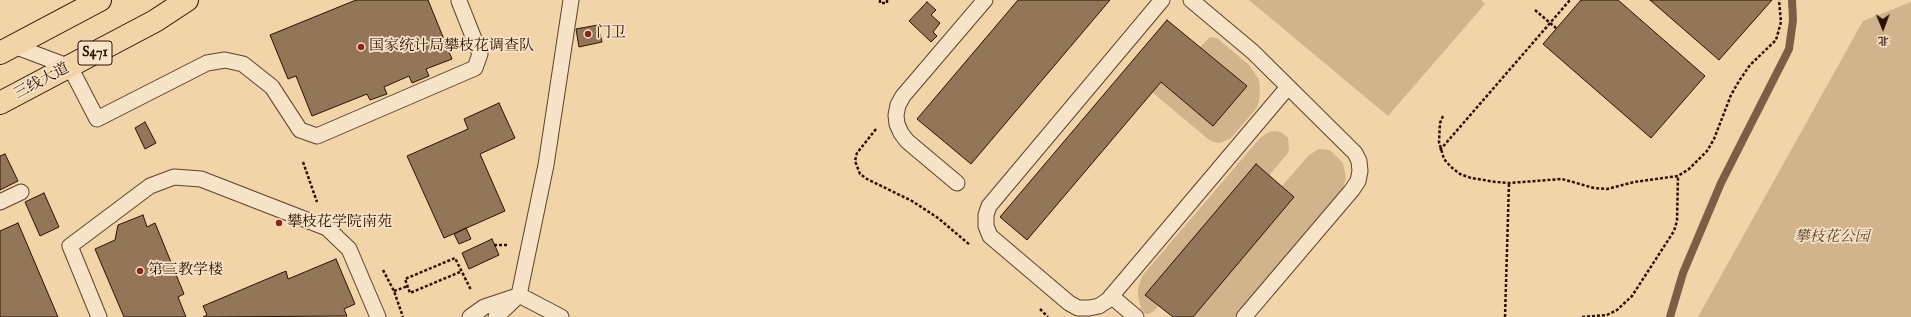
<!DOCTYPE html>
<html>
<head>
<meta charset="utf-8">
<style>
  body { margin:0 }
  #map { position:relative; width:1911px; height:317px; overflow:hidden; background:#f2d4a9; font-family:"IM FELL English","Noto Serif SC",serif }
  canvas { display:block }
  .north { position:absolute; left:1863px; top:8px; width:40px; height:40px; -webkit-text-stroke:3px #f7e3c7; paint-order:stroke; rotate:179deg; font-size:11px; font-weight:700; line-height:16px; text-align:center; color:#2d1100 }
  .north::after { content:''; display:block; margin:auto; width:14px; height:18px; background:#2d1100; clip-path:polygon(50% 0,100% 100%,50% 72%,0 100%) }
</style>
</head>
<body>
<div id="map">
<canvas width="1911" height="317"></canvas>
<div class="north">北</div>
</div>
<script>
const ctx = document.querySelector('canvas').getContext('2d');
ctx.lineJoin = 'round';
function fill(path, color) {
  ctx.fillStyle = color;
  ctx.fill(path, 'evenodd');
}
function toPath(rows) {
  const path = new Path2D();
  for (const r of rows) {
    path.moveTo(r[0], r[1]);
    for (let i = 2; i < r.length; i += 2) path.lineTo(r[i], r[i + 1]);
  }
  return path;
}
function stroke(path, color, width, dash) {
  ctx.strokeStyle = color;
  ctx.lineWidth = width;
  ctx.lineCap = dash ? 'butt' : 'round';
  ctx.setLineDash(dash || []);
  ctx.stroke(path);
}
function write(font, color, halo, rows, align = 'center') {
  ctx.font = font + ' "IM FELL English","Noto Serif SC",serif';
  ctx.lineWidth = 3.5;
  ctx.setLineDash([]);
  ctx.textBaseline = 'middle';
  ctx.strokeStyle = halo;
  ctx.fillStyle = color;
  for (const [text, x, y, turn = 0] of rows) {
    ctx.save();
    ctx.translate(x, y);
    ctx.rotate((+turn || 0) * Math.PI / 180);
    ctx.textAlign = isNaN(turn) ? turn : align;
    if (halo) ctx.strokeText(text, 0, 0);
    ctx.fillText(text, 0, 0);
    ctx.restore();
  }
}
const green = toPath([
  [1249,0,1481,0,1485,4,1388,116],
  [1911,2,1911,317,1698,317,1863,21],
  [1210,37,1217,38,1249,65,1258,78,1260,86,1259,102,1256,109,1231,138,1220,143,1214,142,1208,139,1152,92,1161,82,1213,125,1200,47],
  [1275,131,1281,132,1288,138,1289,149,1288,153,1154,311,1149,314,1145,314,1141,309,1138,296,1138,289,1142,276,1260,138,1269,132],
  [1319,149,1330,150,1343,163,1346,178,1343,188,1234,317,1193,317,1294,197,1282,186,1309,155]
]);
const stream = toPath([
  [1670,317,1683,273,1721,183,1789,49,1793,20,1792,0]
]);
const building = toPath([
  [356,0,428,0,452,59,426,69,429,76,412,83,409,76,384,87,387,94,370,100,367,94,312,116,296,76,288,79,270,35,356,0],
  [1018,0,1110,0,971,164,917,119,1018,0],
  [1581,0,1618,0,1705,76,1651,138,1543,44,1581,0],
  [1650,0,1772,0,1719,60,1650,0],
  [927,2,936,10,931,15,940,23,933,32,937,36,931,42,909,21,927,2],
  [1167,20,1247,86,1213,126,1161,82,1027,240,1000,217,1167,20],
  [598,25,602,42,579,47,576,29,598,25],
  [499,103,515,138,480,154,505,211,444,238,407,156,468,129,464,119,499,103],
  [145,122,156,143,145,149,135,128,145,122],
  [5,154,18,181,0,190,0,156,5,154],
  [1256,164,1294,197,1193,317,1173,317,1145,295,1256,164],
  [44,193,59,227,40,236,25,202,44,193],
  [143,215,147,227,155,223,184,294,178,297,186,317,124,317,95,249,115,240,118,225,143,215],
  [18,223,58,317,0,317,0,231,18,223],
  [466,228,471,239,459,244,454,234,466,228],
  [492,239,499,255,469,269,462,253,492,239],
  [336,259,355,304,344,309,347,316,203,317,207,315,203,306,286,271,288,279,336,259]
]);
const path = toPath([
  [880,0,880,3,887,3,887,0],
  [1535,10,1556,28],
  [1443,116,1440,123,1439,142,1444,159,1451,167,1460,174,1471,178,1496,182,1509,183,1562,179,1594,188,1607,189,1634,182,1678,176,1689,169,1707,151,1714,139,1731,95,1739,81,1750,65,1776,40,1781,22,1779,0],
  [876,129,857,153,855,161,860,174,867,179,912,201,938,218,970,245],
  [1440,150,1570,0],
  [303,162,317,202],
  [494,245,508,245],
  [383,270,394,291,403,317],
  [460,272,410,293,405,279,455,258,471,290],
  [394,291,408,286],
  [1040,309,1048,317],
  [1505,317,1509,183],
  [1582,317,1607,315,1617,310,1632,296,1674,231,1677,221,1678,176]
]);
const service = toPath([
  [1162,0,989,206,986,215,986,226,990,236,1069,303,1078,308,1089,308,1099,306,1108,300,1288,87],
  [1191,0,1253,52,1355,153,1359,161,1360,171,1358,181,1352,190,1244,317],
  [14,46,70,67,97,119,207,63,225,60,243,64,272,87,300,130,317,136,475,68,480,54,459,1],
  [957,183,907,141,901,133,897,124,896,115,898,105,903,96,985,0],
  [0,202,21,192],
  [519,295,561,317],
  [1111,296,1136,317],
  [99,317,70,246,150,186,174,177,201,179,327,228,349,249,378,317],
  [470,317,484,307,514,297],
  [496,317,519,295,546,165,571,0]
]);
const primary = toPath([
  [0,53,100,0],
  [0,103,155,21,187,0]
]);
const markers = [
  [588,34,4,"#8f2418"],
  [361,47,4,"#8f2418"],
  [279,223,4,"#8f2418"],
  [140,271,4,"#8f2418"]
];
const shields = [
  [95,53,34]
];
const shieldNames = [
  ["S471",95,53]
];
const poiNames = [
  ["门卫",596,34],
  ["国家统计局攀枝花调查队",369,47],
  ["攀枝花学院南苑",287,223],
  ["第三教学楼",148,271]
];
const streetNames = [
  ["三线大道",42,82,-28]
];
const parkNames = [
  ["攀枝花公园",1832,238]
];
fill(green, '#d1b38c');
stroke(stream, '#7b5e43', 8);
fill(building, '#937658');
stroke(building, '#2d1100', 1);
stroke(service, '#5e422a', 17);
stroke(primary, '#2d1100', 24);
stroke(path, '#2d1100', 2.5, [3, 2]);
stroke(service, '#f7e3c7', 15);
stroke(primary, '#f2d4a9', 22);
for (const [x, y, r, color] of markers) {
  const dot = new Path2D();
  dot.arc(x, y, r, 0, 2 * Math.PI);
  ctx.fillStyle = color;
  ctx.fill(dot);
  stroke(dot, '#f7e3c7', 1.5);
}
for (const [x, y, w] of shields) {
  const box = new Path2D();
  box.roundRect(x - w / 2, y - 12, w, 24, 3);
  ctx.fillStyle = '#f7e3c7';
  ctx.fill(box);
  stroke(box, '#2d1100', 1);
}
write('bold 14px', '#2d1100', null, shieldNames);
write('15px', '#2d1100', '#f7e3c7', poiNames, 'left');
write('15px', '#2d1100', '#f7e3c7', streetNames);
write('italic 15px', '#5e422a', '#f7e3c7', parkNames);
</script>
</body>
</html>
